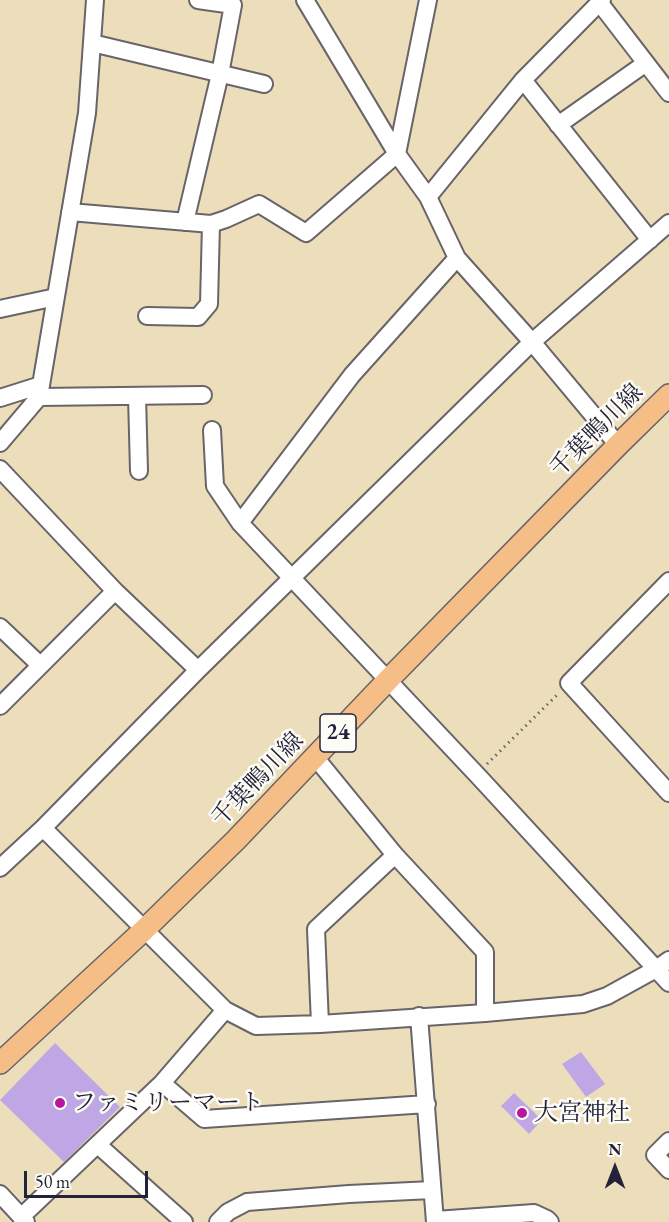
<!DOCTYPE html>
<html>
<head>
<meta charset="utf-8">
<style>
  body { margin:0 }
  #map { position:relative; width:669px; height:1222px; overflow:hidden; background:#eddebb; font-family:"EB Garamond",serif }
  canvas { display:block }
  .north { position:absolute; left:585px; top:1138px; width:60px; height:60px; -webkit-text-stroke:4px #fdfcf7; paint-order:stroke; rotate:0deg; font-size:16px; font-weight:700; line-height:24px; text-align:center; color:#22223b }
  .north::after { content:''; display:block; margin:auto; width:21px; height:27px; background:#22223b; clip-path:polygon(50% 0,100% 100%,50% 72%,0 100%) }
  .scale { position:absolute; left:24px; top:1171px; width:124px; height:27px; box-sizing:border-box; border:3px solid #22223b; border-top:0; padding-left:8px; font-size:18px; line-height:21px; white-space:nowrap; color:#22223b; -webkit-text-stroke:4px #fdfcf7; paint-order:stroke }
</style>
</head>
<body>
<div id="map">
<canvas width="669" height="1222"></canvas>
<div class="north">N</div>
<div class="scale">50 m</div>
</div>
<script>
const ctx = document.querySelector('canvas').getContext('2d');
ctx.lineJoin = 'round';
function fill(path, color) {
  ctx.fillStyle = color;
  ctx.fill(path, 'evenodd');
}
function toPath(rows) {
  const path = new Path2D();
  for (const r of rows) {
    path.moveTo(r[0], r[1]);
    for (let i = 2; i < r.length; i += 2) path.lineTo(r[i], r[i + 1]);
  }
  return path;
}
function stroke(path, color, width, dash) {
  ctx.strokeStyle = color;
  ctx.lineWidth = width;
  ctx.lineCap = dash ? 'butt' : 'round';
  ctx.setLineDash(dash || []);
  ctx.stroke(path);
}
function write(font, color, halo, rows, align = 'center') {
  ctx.font = font + ' "EB Garamond","Noto Serif JP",serif';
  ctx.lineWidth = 5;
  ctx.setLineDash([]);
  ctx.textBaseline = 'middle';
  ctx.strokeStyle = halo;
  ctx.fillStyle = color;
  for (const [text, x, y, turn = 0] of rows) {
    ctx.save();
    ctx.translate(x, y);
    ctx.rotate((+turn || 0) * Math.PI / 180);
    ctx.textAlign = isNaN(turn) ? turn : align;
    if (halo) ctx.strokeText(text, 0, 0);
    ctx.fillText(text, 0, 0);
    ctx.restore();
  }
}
const building = toPath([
  [55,1043,120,1107,64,1162,0,1100],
  [581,1052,605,1084,586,1097,562,1064],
  [514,1093,542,1120,529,1134,501,1106]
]);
const path = toPath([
  [487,764,559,693]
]);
const minor = toPath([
  [305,0,397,154,428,197,457,258,532,342,618,445],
  [599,2,669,93],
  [92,43,264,84],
  [523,80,650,240],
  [558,125,646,63],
  [428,197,523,80,602,0],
  [70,212,211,224,226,219,259,204,306,233,397,154,428,0],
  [185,222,220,74,233,5,198,0],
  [0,309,56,297],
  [147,316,198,317,209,304,211,224],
  [137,396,139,471],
  [39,397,203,395],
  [0,398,41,385],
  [212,430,215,486,240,523,480,778,669,983],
  [0,443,39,397,87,113,95,0],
  [0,469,115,591,198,670],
  [240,523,352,375,457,258],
  [669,581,569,683,669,793],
  [0,627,40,665],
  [0,706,115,591],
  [315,757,395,855,485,952,485,1013],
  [43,828,225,1010,256,1026,320,1024,485,1013,583,1004,607,996,656,969,669,960],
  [0,868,43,828,198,670,532,342,669,223],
  [419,1016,435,1222],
  [320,1024,316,929,395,855],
  [162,1083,204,1119,427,1104],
  [669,1141,655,1155,669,1170],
  [98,1145,184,1222],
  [0,1194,26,1222],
  [21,1217,162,1083,225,1010],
  [435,1220,534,1213,547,1219,550,1222],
  [218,1222,228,1212,247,1202,349,1194,432,1190]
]);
const major = toPath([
  [0,1063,144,930,236,840,388,680,618,445,669,395]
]);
const markers = [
  [60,1103,6,"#b5179e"],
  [522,1113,6,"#b5179e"]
];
const shields = [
  [338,733,36]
];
const shieldNames = [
  ["24",338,733]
];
const streetNames = [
  ["千葉鴨川線",597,431,-45],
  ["千葉鴨川線",258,780,-46]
];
const poiNames = [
  ["ファミリーマート",72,1103],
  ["大宮神社",534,1113]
];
fill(building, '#bea7e4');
stroke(minor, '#696468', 20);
stroke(major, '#696468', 24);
stroke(path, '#696468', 3, [1.5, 4.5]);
stroke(minor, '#fff', 16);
stroke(major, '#f6be87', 21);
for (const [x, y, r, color] of markers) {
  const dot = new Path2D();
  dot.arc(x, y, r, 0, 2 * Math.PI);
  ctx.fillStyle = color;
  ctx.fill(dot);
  stroke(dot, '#fdfcf7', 2);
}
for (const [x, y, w] of shields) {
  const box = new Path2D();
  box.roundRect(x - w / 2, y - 19, w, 38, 4.5);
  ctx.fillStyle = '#fdfcf7';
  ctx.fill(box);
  stroke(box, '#22223b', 1.5);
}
write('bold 22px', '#22223b', null, shieldNames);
write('24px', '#22223b', '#fdfcf7', streetNames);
write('24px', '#22223b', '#fdfcf7', poiNames, 'left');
</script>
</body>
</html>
